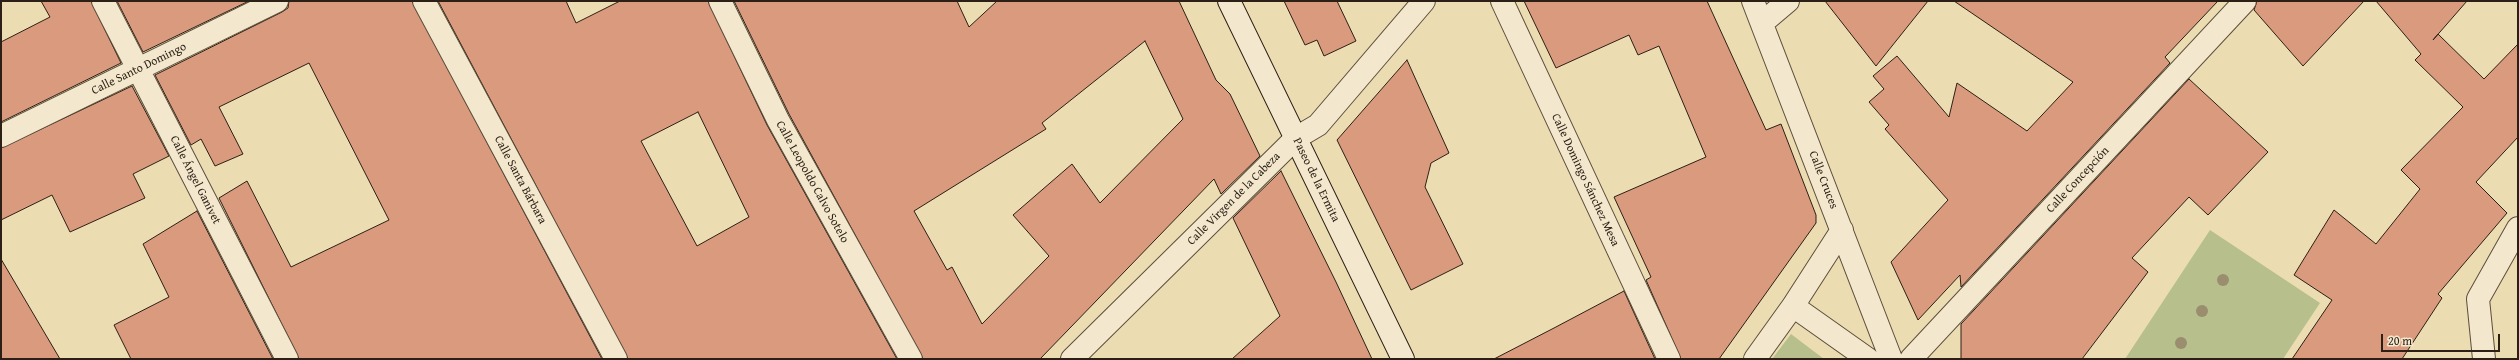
<!DOCTYPE html>
<html>
<head>
<meta charset="utf-8">
<style>
  body { margin:0 }
  #map { position:relative; width:2519px; height:360px; overflow:hidden; background:#ecdcb2; font-family:"Gentium Book Plus",serif }
  canvas { display:block }
  .frame { position:absolute; inset:0; border:2px solid #2c1f15; pointer-events:none }
  .scale { position:absolute; left:2381px; top:334px; width:119px; height:18px; box-sizing:border-box; border:2px solid #2c1f15; border-top:0; padding-left:5px; font-size:12px; line-height:14px; white-space:nowrap; color:#2c1f15; -webkit-text-stroke:3px #f3e8cd; paint-order:stroke }
</style>
</head>
<body>
<div id="map">
<canvas width="2519" height="360"></canvas>
<div class="frame"></div>
<div class="scale">20 m</div>
</div>
<script>
const ctx = document.querySelector('canvas').getContext('2d');
ctx.lineJoin = 'round';
function fill(path, color) {
  ctx.fillStyle = color;
  ctx.fill(path, 'evenodd');
}
function toPath(rows) {
  const path = new Path2D();
  for (const r of rows) {
    path.moveTo(r[0], r[1]);
    for (let i = 2; i < r.length; i += 2) path.lineTo(r[i], r[i + 1]);
  }
  return path;
}
function stroke(path, color, width, dash) {
  ctx.strokeStyle = color;
  ctx.lineWidth = width;
  ctx.lineCap = dash ? 'butt' : 'round';
  ctx.setLineDash(dash || []);
  ctx.stroke(path);
}
function write(font, color, halo, rows, align = 'center') {
  ctx.font = font + ' "Gentium Book Plus",serif';
  ctx.lineWidth = 3;
  ctx.setLineDash([]);
  ctx.textBaseline = 'middle';
  ctx.strokeStyle = halo;
  ctx.fillStyle = color;
  for (const [text, x, y, turn = 0] of rows) {
    ctx.save();
    ctx.translate(x, y);
    ctx.rotate((+turn || 0) * Math.PI / 180);
    ctx.textAlign = isNaN(turn) ? turn : align;
    if (halo) ctx.strokeText(text, 0, 0);
    ctx.fillText(text, 0, 0);
    ctx.restore();
  }
}
const green = toPath([
  [2210,230,2320,303,2283,359,2125,359],
  [1791,334,1824,359,1772,359]
]);
const building = toPath([
  [41,1,91,1,121,63,1,122,1,42,50,17,41,1],
  [117,1,249,1,143,52,117,1],
  [289,1,412,1,602,359,299,359,219,198,247,181,291,267,389,220,309,63,219,107,243,154,215,166,201,139,191,145,155,75,282,12,288,8,289,1],
  [438,1,566,1,576,23,620,1,708,1,767,125,897,359,628,359,438,1],
  [698,112,749,217,697,246,641,141,698,112],
  [734,1,957,1,969,27,997,1,1179,1,1216,80,1230,94,1260,156,1221,194,1214,179,1040,359,923,359,789,114,734,1],
  [1145,41,1183,119,1100,203,1072,164,1013,215,1049,256,982,324,952,267,947,270,914,211,1046,129,1042,123,1145,41],
  [1284,1,1337,1,1356,41,1324,56,1317,40,1305,45,1284,1],
  [1524,1,1707,1,1766,130,1781,124,1816,215,1816,223,1719,359,1681,359,1646,280,1651,277,1614,197,1706,157,1659,46,1638,55,1629,35,1556,68,1524,1],
  [1825,1,1928,1,1876,66,1825,1],
  [1954,1,2218,1,2165,57,2170,63,1961,287,1960,275,1918,320,1891,262,1948,200,1885,129,1889,125,1869,102,1884,89,1873,76,1897,56,1949,117,1957,83,2027,131,2073,82,1954,1],
  [2257,1,2364,1,2303,66,2254,10,2257,1],
  [2376,1,2467,1,2433,40,2438,34,2484,79,2518,44,2518,137,2476,182,2507,213,2438,294,2442,298,2402,359,2292,359,2332,300,2294,275,2334,210,2376,244,2420,189,2401,170,2463,107,2415,60,2421,54,2376,1],
  [1407,60,1449,153,1431,163,1425,187,1463,264,1411,290,1337,140,1407,60],
  [2189,79,2268,152,2208,215,2189,197,2132,258,2148,272,2082,359,1961,359,1961,324,2189,79],
  [132,86,169,156,133,174,145,198,70,232,52,195,1,220,1,148,132,86],
  [1281,171,1336,282,1372,359,1232,359,1280,316,1233,218,1281,171],
  [197,211,273,359,131,359,114,325,169,297,143,244,197,211],
  [1,259,60,359,1,359,1,259],
  [1624,291,1655,359,1494,359,1554,328,1624,291]
]);
const street = toPath([
  [103,1,287,359],
  [424,1,616,359],
  [720,1,778,120,911,359],
  [1502,1,1669,359],
  [1753,1,1891,359],
  [1762,23,1788,1],
  [1,136,277,1],
  [1793,306,1868,359],
  [1072,359,1296,138,1318,125,1424,1],
  [1755,359,1793,306,1842,230],
  [1911,359,2245,1],
  [2484,359,2478,299,2518,228]
]);
const secondary = toPath([
  [1229,1,1403,359]
]);
const trees = [
  [2223,280],
  [2202,311],
  [2181,343]
];
const streetNames = [
  ["Calle Santo Domingo",139,69,-26],
  ["Calle Ángel Ganivet",195,180,63],
  ["Calle Santa Bárbara",520,180,62],
  ["Paseo de la Ermita",1316,180,64],
  ["Calle Domingo Sánchez Mesa",1585,180,65],
  ["Calle Cruces",1823,180,69],
  ["Calle Concepción",2078,180,-47],
  ["Calle Leopoldo Calvo Sotelo",812,182,61],
  ["Calle Virgen de la Cabeza",1234,199,-45]
];
fill(green, '#b7c08c');
fill(building, '#da9a7e');
stroke(building, '#2c1f15', 1);
stroke(street, '#5c4e3c', 24);
stroke(secondary, '#2c1f15', 24);
stroke(street, '#f3e8cd', 22);
stroke(secondary, '#f3e8cd', 22);
ctx.fillStyle = '#9a8e6f';
for (const [x, y] of trees) {
  ctx.beginPath();
  ctx.arc(x, y, 6, 0, 2 * Math.PI);
  ctx.fill();
}
write('12px', '#2c1f15', '#f3e8cd', streetNames);
</script>
</body>
</html>
